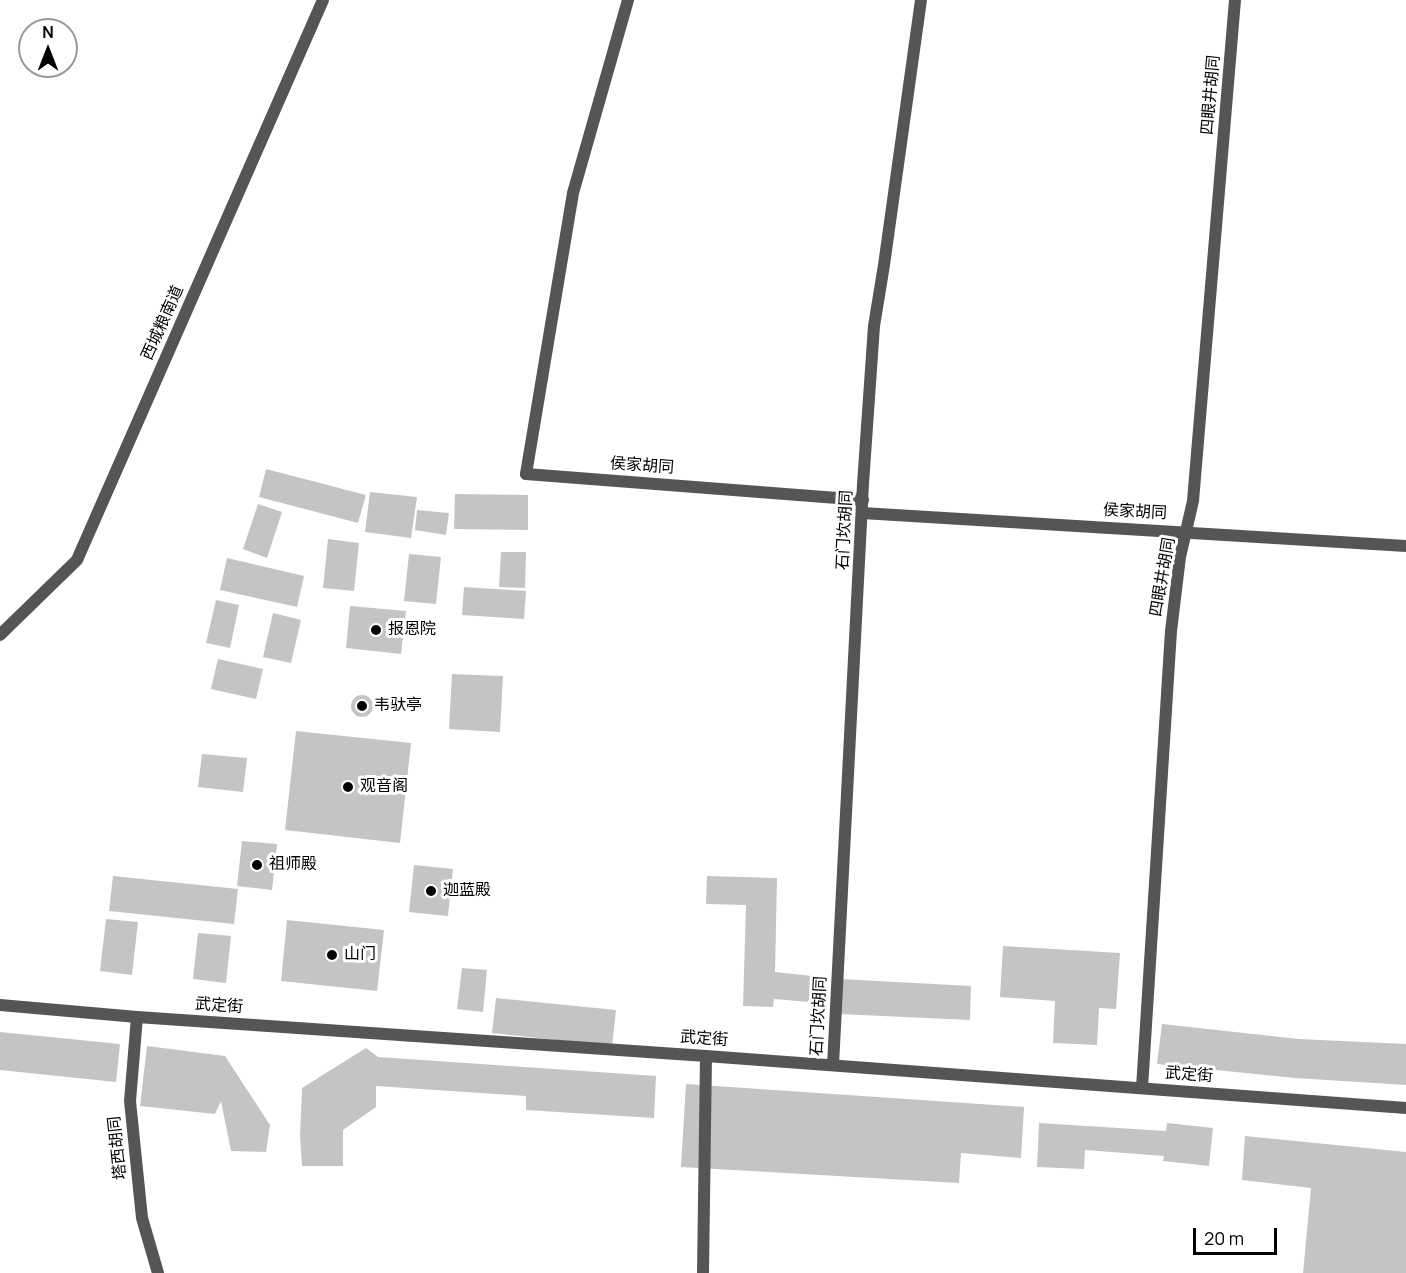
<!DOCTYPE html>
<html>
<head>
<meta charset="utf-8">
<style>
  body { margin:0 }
  #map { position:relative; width:1406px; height:1273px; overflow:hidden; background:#fff; font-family:Manrope,sans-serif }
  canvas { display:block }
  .north { position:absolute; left:18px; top:18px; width:60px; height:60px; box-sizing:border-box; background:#fff; border:2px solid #999; border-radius:50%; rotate:0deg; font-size:16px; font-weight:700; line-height:24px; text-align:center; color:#000 }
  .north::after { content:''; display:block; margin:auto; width:21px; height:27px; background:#000; clip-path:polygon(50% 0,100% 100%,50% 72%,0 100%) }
  .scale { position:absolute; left:1193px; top:1228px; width:84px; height:27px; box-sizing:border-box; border:3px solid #000; border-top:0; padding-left:8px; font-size:18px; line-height:21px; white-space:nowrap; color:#000; -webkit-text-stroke:4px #fff; paint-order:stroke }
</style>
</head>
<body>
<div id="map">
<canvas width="1406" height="1273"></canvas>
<div class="north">N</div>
<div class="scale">20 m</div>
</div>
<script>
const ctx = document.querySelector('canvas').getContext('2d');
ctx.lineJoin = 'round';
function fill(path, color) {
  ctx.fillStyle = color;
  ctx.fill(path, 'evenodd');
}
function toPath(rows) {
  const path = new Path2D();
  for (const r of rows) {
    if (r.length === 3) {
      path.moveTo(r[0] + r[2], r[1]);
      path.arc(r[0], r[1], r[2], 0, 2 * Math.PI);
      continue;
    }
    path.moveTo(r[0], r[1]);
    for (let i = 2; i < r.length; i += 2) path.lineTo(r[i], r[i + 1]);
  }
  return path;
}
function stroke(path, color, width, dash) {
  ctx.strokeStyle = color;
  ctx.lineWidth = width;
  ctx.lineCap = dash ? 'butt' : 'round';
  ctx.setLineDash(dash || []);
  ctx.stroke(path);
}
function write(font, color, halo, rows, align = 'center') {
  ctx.font = font + ' Manrope,"Noto Sans SC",sans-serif';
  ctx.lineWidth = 6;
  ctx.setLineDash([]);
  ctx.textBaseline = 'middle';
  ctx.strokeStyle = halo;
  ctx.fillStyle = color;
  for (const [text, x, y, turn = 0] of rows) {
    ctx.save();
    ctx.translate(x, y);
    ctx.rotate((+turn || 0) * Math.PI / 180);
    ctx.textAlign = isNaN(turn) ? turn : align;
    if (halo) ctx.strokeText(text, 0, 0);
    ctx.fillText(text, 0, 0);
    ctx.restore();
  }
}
const building = toPath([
  [266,469,366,495,358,523,259,497],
  [370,492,417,497,411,538,365,532],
  [455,494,528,495,528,530,454,529],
  [258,504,282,512,267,558,243,549],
  [417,510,449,513,446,535,415,530],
  [328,539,359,543,354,591,323,588],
  [501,552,526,552,525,588,499,587],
  [409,554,441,557,436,604,404,601],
  [227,558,304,576,297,607,220,590],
  [464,587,526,591,524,619,462,615],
  [216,600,239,605,230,648,206,643],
  [350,606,406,611,401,654,346,648],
  [273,613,301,620,291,663,263,657],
  [218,659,263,669,256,699,211,689],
  [452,674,503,676,500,732,449,729],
  [362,706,11],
  [296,731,411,743,400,843,285,830],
  [202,754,247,758,243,792,198,787],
  [242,841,277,844,272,890,237,886],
  [414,865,453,869,448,916,409,912],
  [113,876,238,889,234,924,109,911],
  [707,876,777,878,775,972,812,976,810,1002,774,999,773,1007,743,1006,746,905,706,904],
  [106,919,138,922,132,975,100,971],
  [287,920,384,930,377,991,281,981],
  [198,933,231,936,226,983,193,979],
  [1003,946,1120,953,1116,1009,1099,1008,1097,1045,1053,1043,1055,1001,1000,997],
  [462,968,487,970,483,1012,457,1009],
  [840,979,971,986,970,1020,839,1014],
  [496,998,616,1010,612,1046,492,1033],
  [1162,1024,1299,1039,1406,1044,1406,1085,1295,1078,1157,1064],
  [0,1032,120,1044,116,1082,0,1070],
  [147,1046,225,1056,270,1125,266,1152,231,1151,221,1101,215,1114,140,1106],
  [366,1048,378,1057,656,1076,654,1118,526,1110,526,1096,376,1086,376,1107,343,1130,343,1166,302,1166,300,1137,302,1088],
  [686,1084,1024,1107,1021,1158,961,1153,959,1183,681,1167],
  [1039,1123,1166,1131,1167,1123,1213,1128,1209,1166,1163,1161,1164,1156,1085,1150,1084,1169,1037,1167],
  [1245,1136,1406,1152,1406,1273,1303,1273,1311,1188,1242,1180]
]);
const lane = toPath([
  [526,474,573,193,628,0],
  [833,1065,863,484,874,326,884,265,921,0],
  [1142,1088,1171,631,1180,557,1193,501,1235,0]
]);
const street = toPath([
  [526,474,863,500],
  [862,513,1406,546],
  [0,635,77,560,323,0],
  [0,1005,137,1017,706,1056,1406,1108],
  [137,1017,130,1101,142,1218,158,1273],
  [703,1273,706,1056]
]);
const markers = [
  [376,630,6,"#000"],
  [362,706,6,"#000"],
  [348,787,6,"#000"],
  [257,865,6,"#000"],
  [431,891,6,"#000"],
  [332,955,6,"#000"]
];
const streetNames = [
  ["四眼井胡同",1211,95,-85],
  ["西城粮南道",163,323,-66],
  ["侯家胡同",642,466,4],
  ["侯家胡同",1135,512,3],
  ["石门坎胡同",845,530,-87],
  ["四眼井胡同",1163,577,-80],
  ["武定街",219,1006,4],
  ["石门坎胡同",819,1016,-87],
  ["武定街",704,1039,4],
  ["武定街",1189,1075,4],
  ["塔西胡同",118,1148,-96]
];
const poiNames = [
  ["报恩院",388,630],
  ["韦驮亭",374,706],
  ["观音阁",360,787],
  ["祖师殿",269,865],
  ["迦蓝殿",443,891],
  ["山门",344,955]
];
fill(building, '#c4c4c4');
stroke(lane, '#555', 12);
stroke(street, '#555', 12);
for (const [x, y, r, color] of markers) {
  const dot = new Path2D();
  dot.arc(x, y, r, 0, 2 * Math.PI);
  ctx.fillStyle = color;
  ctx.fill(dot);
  stroke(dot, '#fff', 2);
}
write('16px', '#000', '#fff', streetNames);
write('16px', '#000', '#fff', poiNames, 'left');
</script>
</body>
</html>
